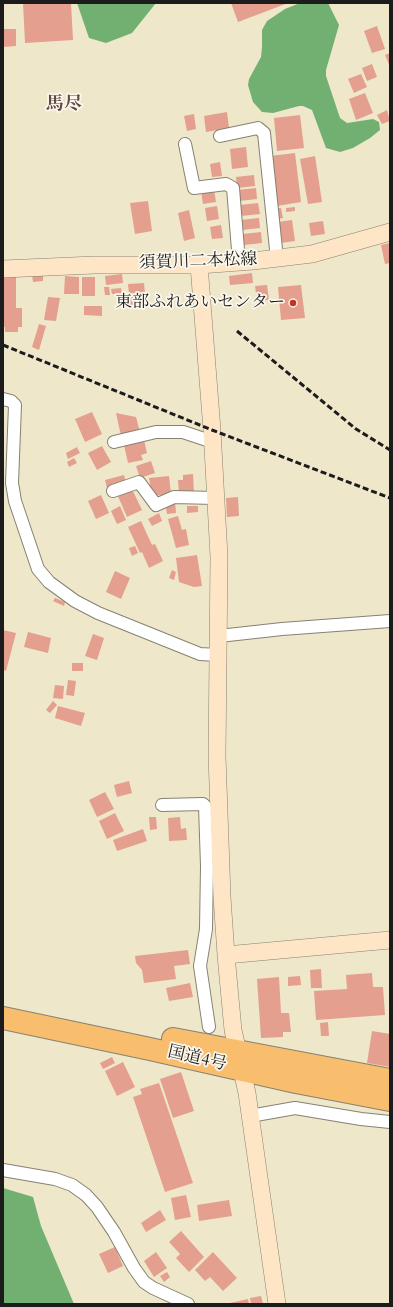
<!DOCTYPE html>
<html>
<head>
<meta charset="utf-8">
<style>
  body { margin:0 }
  #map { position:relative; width:393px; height:1307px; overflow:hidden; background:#eee7ca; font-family:Cardo,serif }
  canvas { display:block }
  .frame { position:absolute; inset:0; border:4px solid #1c1c1c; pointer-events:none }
</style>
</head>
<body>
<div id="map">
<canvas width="393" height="1307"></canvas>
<div class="frame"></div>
</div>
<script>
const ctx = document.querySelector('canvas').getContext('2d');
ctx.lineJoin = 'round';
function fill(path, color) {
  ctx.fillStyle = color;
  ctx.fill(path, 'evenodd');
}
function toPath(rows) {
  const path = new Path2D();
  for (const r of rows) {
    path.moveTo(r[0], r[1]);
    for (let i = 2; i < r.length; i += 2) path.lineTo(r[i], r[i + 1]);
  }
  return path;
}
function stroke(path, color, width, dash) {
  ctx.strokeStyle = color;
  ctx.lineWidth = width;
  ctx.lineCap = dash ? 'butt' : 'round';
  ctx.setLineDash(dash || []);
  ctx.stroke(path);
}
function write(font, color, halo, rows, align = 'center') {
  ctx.font = font + ' Cardo,"Noto Serif JP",serif';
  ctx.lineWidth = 3.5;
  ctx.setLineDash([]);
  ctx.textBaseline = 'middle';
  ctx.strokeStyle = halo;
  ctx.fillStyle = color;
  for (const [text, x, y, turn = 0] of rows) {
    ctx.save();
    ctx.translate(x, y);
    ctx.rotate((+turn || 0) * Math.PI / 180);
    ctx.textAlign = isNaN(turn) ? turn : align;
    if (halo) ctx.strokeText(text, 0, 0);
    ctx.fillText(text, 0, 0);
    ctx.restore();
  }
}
const forest = toPath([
  [77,3,156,3,132,33,106,43,89,38],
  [300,3,328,3,339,25,326,70,326,76,340,118,347,123,373,119,379,122,380,130,370,138,353,148,340,152,326,148,312,110,303,106,299,106,273,113,262,112,253,102,248,85,249,79,261,57,262,47,262,30,267,21,285,9],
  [3,1188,33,1197,41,1226,74,1304,3,1304]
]);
const building = toPath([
  [23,3,71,3,73,40,25,43],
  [231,3,288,3,238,22],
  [377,26,385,49,372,53,364,31],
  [3,29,16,29,16,46,3,47],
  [390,53,390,67,385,55],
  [372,64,377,77,367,81,362,68],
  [361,74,367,87,354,93,348,79],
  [365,93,373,113,356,120,349,99],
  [387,110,390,121,382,124,377,115],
  [227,112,229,128,206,132,204,116],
  [194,114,196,129,187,131,184,116],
  [300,115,304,148,277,151,274,118],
  [246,147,248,167,232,169,230,149],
  [295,153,301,202,277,206,270,156],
  [315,156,322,202,308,204,300,159],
  [220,162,222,176,212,177,210,164],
  [254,175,255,186,237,188,236,177],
  [256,188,257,199,239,201,238,190],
  [214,189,216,202,203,204,201,191],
  [148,201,152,231,135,234,130,203],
  [258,203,260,214,241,216,240,205],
  [217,206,219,219,207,221,205,208],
  [295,207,295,211,286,212,286,208],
  [276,208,281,208,283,218,277,219],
  [189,210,195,238,184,241,178,213],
  [259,218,260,228,242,230,241,220],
  [292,220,295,241,281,243,278,222],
  [323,221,325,234,311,236,309,223],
  [221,225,223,238,212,239,210,227],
  [261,232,262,243,244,245,243,234],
  [390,243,390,263,385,264,381,245],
  [252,273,253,283,230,285,229,276],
  [43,274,43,281,33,282,32,275],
  [122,274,123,283,106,285,105,276],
  [65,276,79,277,79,294,64,294],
  [3,277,16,277,16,308,22,308,22,327,18,327,18,332,5,332,5,327,3,327],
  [82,277,95,277,95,296,82,296],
  [144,283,146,305,130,306,128,284],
  [267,285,269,300,257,301,255,286],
  [301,285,305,318,281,320,278,287],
  [104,287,109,287,110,295,105,295],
  [121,288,122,294,112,294,111,289],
  [48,297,60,298,56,321,44,320],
  [84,306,102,306,102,316,84,315],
  [39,324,46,326,39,350,32,347],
  [92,412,102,434,85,442,75,419],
  [116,413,136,417,140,432,121,436],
  [144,440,147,453,141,455,143,460,128,463,124,445],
  [102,446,111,462,97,470,88,453],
  [77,447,80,453,68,459,66,453],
  [74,458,77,463,69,467,67,462],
  [151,461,155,473,140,478,136,466],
  [193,474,194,493,179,493,178,480,183,480,183,475],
  [124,475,126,483,107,488,105,480],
  [169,476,171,494,152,496,149,478],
  [131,487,142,510,127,517,117,494],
  [101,495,109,513,96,519,88,501],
  [238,497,239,516,227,517,226,498],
  [175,501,176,513,167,514,165,503],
  [120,506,126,520,117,524,111,511],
  [187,506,198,506,198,512,187,513],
  [159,513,162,521,152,526,148,519],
  [178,516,182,530,186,529,189,545,176,548,168,519],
  [141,521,152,545,155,544,163,561,149,568,142,552,140,553,128,527],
  [135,546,138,553,132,556,129,548],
  [197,555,202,586,194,587,179,582,176,558],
  [172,570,176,572,174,580,169,578],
  [115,571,130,578,121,599,106,592],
  [55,598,65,602,64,606,53,601],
  [3,630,16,633,6,671,3,670],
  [28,632,51,638,48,653,24,647],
  [93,634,104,638,97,660,85,656],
  [72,663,83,663,83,671,72,671],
  [68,680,76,681,74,696,66,695],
  [55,685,64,686,63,699,53,698],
  [53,701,57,705,50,713,46,710],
  [58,706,85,713,81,726,55,718],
  [129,781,132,793,117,797,114,785],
  [105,792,114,809,97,817,89,800],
  [115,813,124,831,107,839,99,821],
  [149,817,156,817,157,829,150,830],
  [180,817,181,829,186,828,187,840,169,841,168,818],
  [143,829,147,841,117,851,113,840],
  [188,950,190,964,174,966,176,979,144,983,142,970,136,963,135,956],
  [321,969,322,988,311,988,310,970],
  [372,973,373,987,383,987,385,1015,316,1020,314,991,347,989,346,975],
  [300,976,301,985,288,986,288,977],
  [279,977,281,1013,289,1013,291,1032,283,1032,283,1037,261,1038,257,979],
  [190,983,193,997,169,1001,166,988],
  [328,1022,329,1036,321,1036,320,1023],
  [372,1031,390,1034,390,1067,367,1063],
  [112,1057,115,1063,103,1069,100,1063],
  [123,1062,135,1087,117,1096,105,1071],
  [181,1072,194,1111,173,1118,160,1079],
  [159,1083,193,1183,165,1192,133,1097,142,1094,140,1089],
  [186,1195,191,1217,175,1220,171,1198],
  [229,1200,232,1216,199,1221,197,1205],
  [160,1210,166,1220,146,1232,141,1223],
  [181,1231,204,1257,189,1272,176,1258,180,1254,169,1242],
  [115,1247,123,1266,108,1273,99,1254],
  [156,1252,167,1268,154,1277,144,1261],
  [213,1252,237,1278,223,1291,210,1277,205,1281,195,1270],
  [167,1272,170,1277,164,1282,160,1276],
  [261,1296,263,1304,251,1304,250,1298],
  [248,1299,249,1304,230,1304,230,1303]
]);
const street = toPath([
  [220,136,258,128,264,133,277,259],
  [185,144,194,188,226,184,233,188,239,262],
  [3,399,11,401,15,405,12,483,15,501,38,569,49,582,75,601,98,613,200,654,218,655],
  [114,442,156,432,183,432,213,442],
  [113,491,139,482,156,505,174,497,215,498],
  [219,636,282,629,390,621],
  [162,805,203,804,205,806,207,866,206,929,200,966,209,1027],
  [250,1116,295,1108,361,1119,390,1122],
  [3,1170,55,1179,72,1185,86,1195,97,1207,114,1232,134,1268,144,1282,153,1288,188,1304]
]);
const secondary = toPath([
  [199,265,212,430,219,557,217,756,222,897,226,955,233,1030,247,1093,277,1304],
  [3,269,94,265,199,265,253,261,312,254,390,232],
  [226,955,390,940]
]);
const highway = toPath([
  [3,1018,150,1049,296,1082,390,1100],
  [173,1039,390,1080]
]);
const rail = toPath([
  [237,331,356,429,390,450],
  [3,345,212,430,390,498]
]);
const markers = [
  [293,303,4,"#c8321e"]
];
const streetNames = [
  ["須賀川二本松線",198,262,-2],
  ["国道4号",197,1059,13]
];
const poiNames = [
  ["東部ふれあいセンター",285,303]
];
const neighbourhoodNames = [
  ["馬尽",64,105]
];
fill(forest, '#72b072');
fill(building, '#e49f8e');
stroke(street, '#858273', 14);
stroke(secondary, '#858273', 18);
stroke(highway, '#858273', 24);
stroke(street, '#fff', 12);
stroke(secondary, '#fde5c5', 17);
stroke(highway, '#f9be6d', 22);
stroke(rail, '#1c1c1c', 3, [6, 3]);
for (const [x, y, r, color] of markers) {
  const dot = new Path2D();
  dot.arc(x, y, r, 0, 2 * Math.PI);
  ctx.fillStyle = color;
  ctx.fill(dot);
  stroke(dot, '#fbf7ec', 1.5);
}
write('17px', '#1c1c1c', '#fbf7ec', streetNames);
write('17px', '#1c1c1c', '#fbf7ec', poiNames, 'right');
write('bold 18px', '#624a44', '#fbf7ec', neighbourhoodNames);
</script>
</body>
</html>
